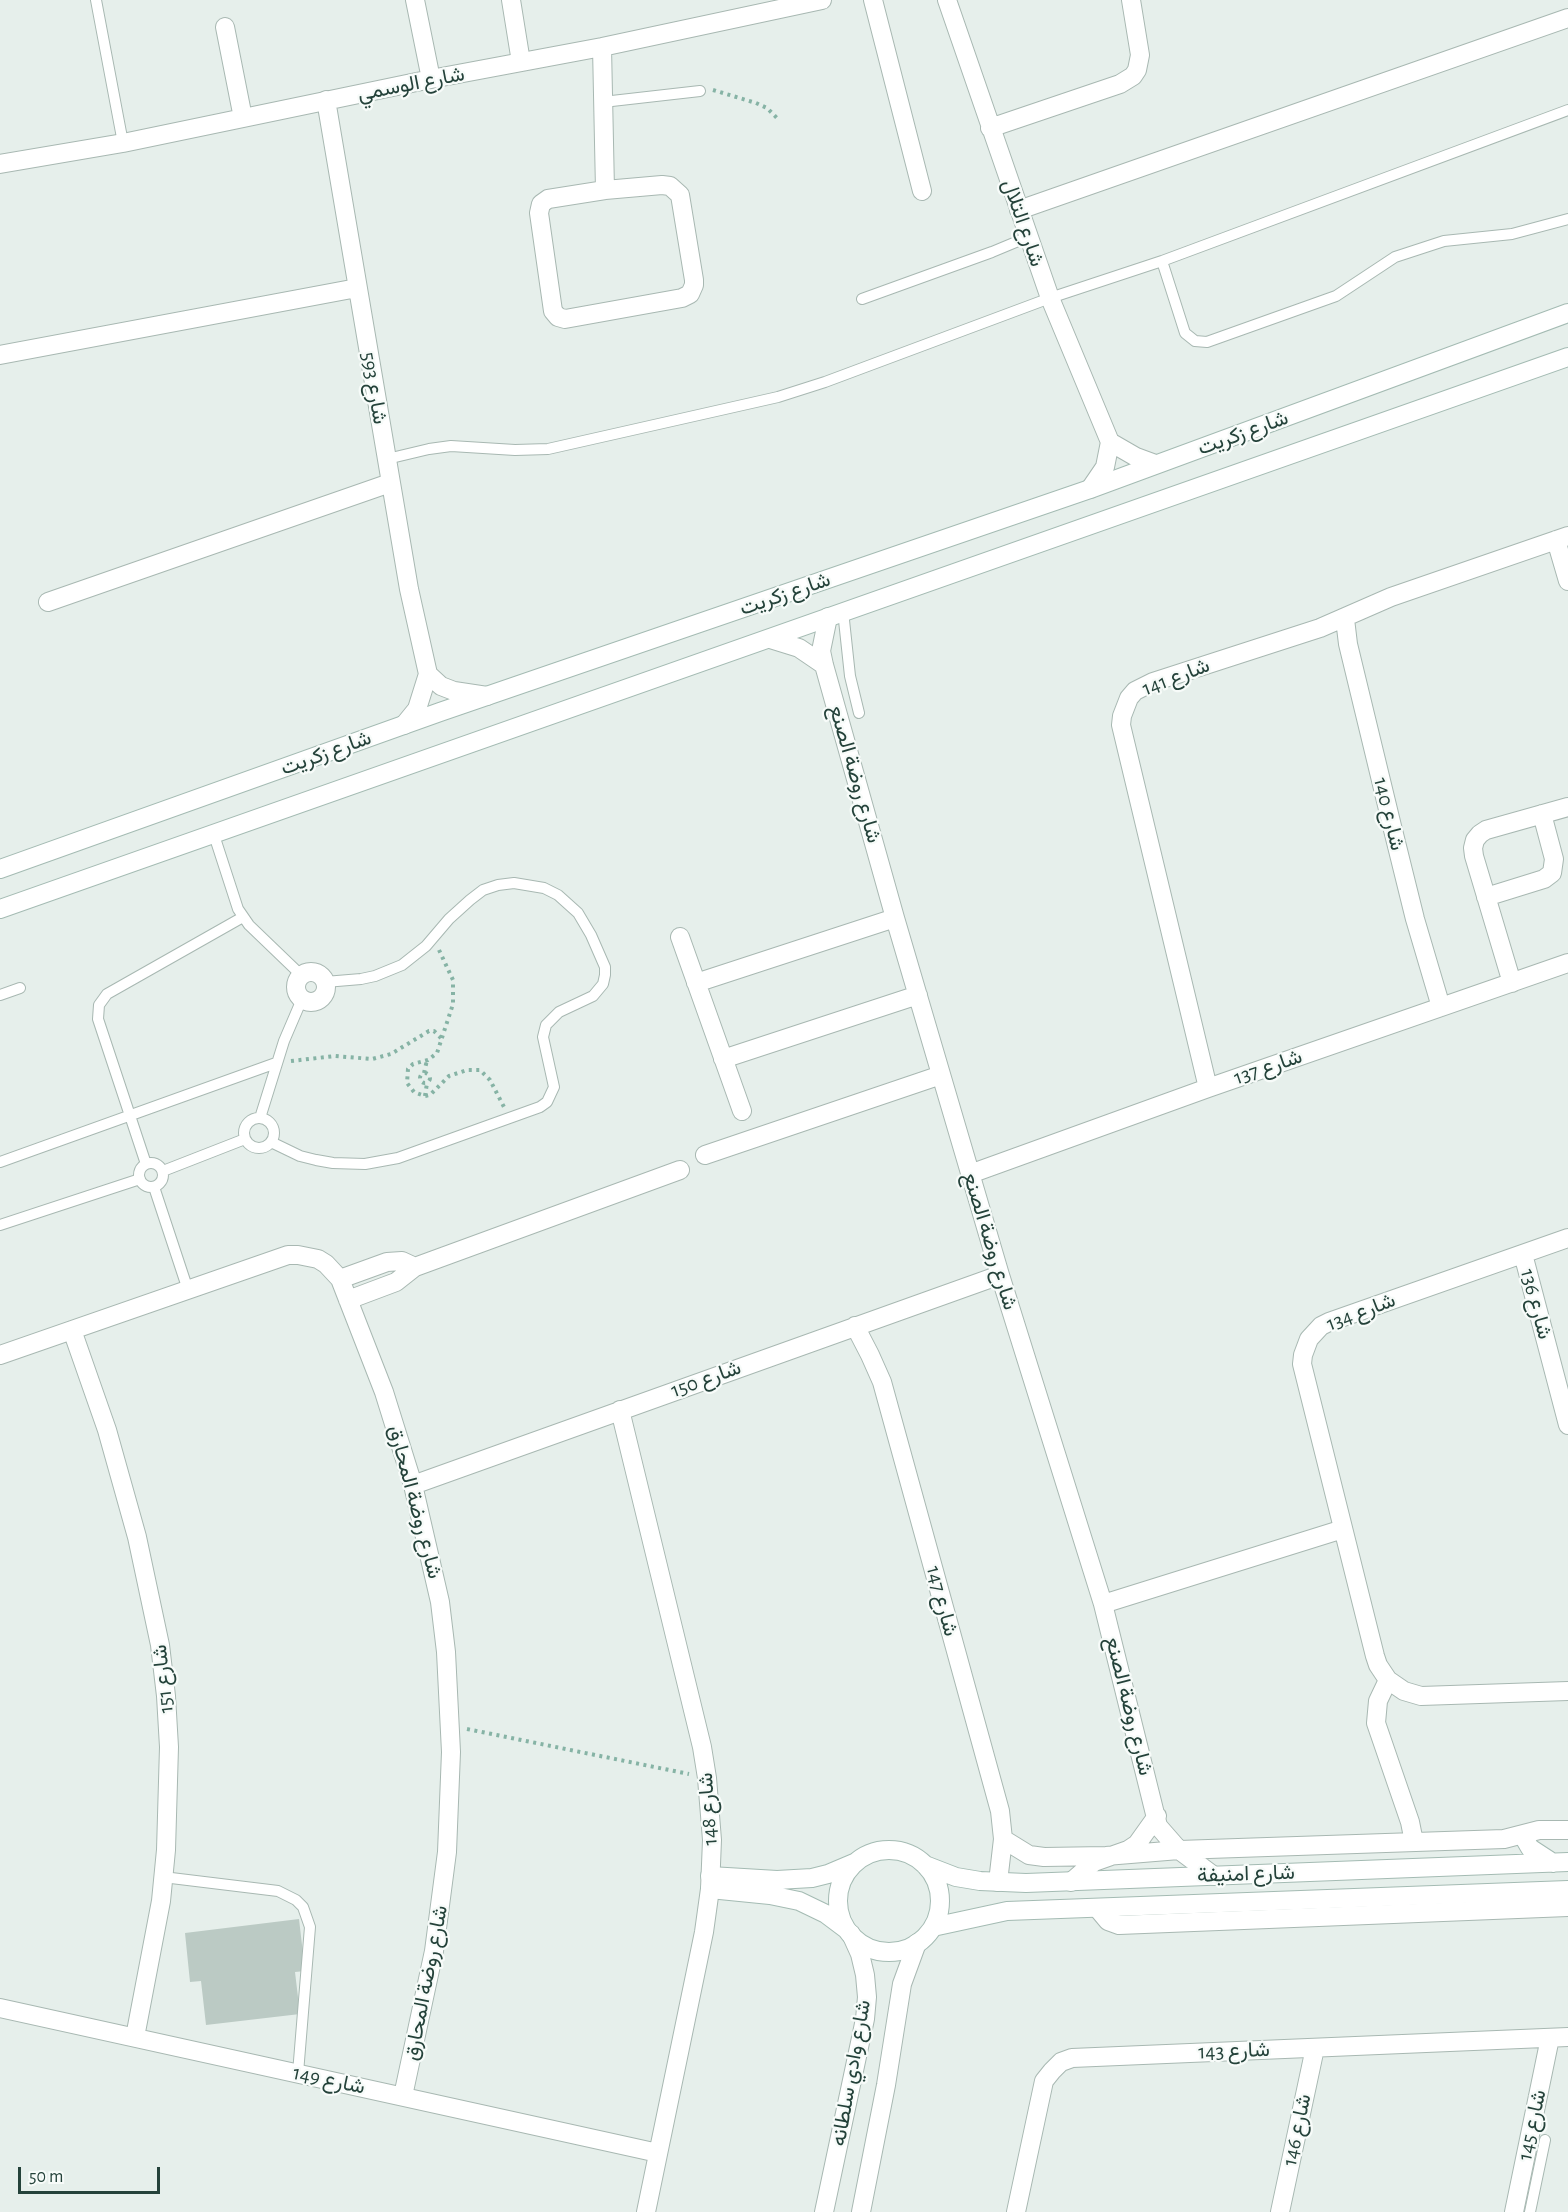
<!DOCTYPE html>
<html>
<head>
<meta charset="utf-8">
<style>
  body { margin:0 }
  #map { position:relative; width:1568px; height:2212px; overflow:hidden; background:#e6efeb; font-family:"Alegreya Sans",sans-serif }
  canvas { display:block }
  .scale { position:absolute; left:18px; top:2167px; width:142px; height:27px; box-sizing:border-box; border:3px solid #24423a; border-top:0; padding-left:8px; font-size:18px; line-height:21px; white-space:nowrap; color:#24423a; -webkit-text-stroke:4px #f7fbf9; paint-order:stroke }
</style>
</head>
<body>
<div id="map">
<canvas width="1568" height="2212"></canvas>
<div class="scale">50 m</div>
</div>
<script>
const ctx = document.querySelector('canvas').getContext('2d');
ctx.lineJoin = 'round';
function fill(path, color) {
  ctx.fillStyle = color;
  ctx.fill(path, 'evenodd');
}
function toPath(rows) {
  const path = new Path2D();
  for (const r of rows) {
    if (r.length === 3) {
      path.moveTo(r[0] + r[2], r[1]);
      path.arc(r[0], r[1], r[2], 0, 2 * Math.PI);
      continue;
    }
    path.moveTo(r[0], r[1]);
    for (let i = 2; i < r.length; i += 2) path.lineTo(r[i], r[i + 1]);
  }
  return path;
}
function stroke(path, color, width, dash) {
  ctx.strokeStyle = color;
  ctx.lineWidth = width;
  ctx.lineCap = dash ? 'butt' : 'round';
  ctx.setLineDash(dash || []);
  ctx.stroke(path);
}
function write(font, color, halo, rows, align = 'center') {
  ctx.font = font + ' "Alegreya Sans",Vazirmatn,sans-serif';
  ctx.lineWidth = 4.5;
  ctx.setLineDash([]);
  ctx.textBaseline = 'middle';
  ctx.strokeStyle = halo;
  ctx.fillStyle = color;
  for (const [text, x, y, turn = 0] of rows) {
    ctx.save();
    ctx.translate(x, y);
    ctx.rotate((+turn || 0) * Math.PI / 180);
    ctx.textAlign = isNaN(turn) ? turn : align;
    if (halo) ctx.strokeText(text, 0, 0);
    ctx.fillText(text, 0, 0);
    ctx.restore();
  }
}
const building = toPath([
  [299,1919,305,1971,295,1972,300,2014,206,2025,201,1981,190,1982,185,1933]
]);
const path = toPath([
  [713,90,756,103,767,108,777,118],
  [439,950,453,980,453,1004,437,1053,428,1060,413,1064,408,1069,407,1083,414,1092,425,1096,430,1095,449,1076,467,1070,480,1070,490,1080,504,1107],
  [291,1061,335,1056,372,1059,391,1054,429,1031,434,1031,441,1038],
  [425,1078,5],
  [424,1073,427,1060],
  [425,1096,427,1083],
  [467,1729,689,1774]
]);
const lane = toPath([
  [96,0,123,143],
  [603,102,700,91],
  [1162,261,1185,333,1195,341,1207,342,1336,296,1395,257,1444,241,1512,234,1568,219],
  [862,299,992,252,1028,237],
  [387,459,429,449,451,446,515,450,548,449,778,397,825,382,1050,298,1162,261,1568,110],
  [843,611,850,676,859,713],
  [214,835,238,909,249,925,301,975],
  [0,995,20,988],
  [260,1118,284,1041,302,999],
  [259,1133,15],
  [271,1142,300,1156,316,1160,333,1163,365,1164,398,1158,540,1107,547,1102,554,1087,543,1037,546,1025,559,1012,593,996,603,984,605,975,605,967,591,935,578,913,558,895,544,888,514,883,498,885,483,890,470,900,449,919,426,946,402,965,375,976,361,979,325,982],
  [0,1162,276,1063],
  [151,1175,12],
  [146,1164,98,1019,99,1005,107,994,243,917],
  [163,1171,245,1139],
  [154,1187,188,1290],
  [0,1225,140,1179],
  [163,1877,278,1891,296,1900,303,1907,310,1927,298,2073],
  [1530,2212,1545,2140]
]);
const street = toPath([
  [415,0,431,79],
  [511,0,521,62],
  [873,0,922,191],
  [947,0,1050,298,1110,442,1105,467,1090,489],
  [225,27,243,118],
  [602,47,605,190],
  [326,100,409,589,428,674,417,709,404,725],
  [990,128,1120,84,1133,76,1137,70,1140,55,1131,0],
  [0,164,123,143,431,79,602,47,822,0],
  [662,185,670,186,680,195,694,280,694,285,690,294,682,298,565,319,558,317,553,311,539,213,541,204,548,199,605,190,662,185],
  [1019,210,1568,18],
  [0,355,357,288],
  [1110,442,1136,457,1155,464],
  [1556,540,1568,581],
  [48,602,390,483],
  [828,617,821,651,824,665,895,918,1000,1275,1103,1604,1158,1826,1179,1850,1214,1876],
  [1345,619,1348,644,1392,826,1415,919,1441,1007],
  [770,639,799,648,824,665],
  [428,674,441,686,454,691,487,696],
  [1486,897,1544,879,1552,873,1554,859,1542,814],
  [680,937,742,1111],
  [311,987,15],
  [696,983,895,918],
  [1512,983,1474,856,1473,848,1475,840,1480,834,1486,830,1568,807],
  [723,1059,918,995],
  [1208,1088,1121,725,1122,716,1129,698,1135,691,1153,682,1320,628,1391,597,1568,536],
  [705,1155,941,1075],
  [970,1174,1208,1088,1568,963],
  [1568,1238,1329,1322,1321,1326,1309,1339,1303,1355,1302,1364,1375,1656,1378,1665,1388,1680,1404,1691,1421,1696,1568,1691],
  [1523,1254,1568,1425],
  [340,1279,387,1262,402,1261,415,1267],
  [348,1300,396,1282,415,1267,680,1170],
  [855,1326,870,1355,882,1382,1000,1811,1003,1839,998,1882],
  [72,1330,107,1430,137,1537,160,1645,166,1696,169,1747,166,1850,161,1901,135,2037],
  [0,1355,288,1255,298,1255,318,1259,326,1264,340,1279,384,1392,413,1485,440,1602,446,1652,451,1752,447,1852,434,1951,403,2096],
  [620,1410,702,1747,707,1778,712,1840,710,1889,704,1932,646,2212],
  [413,1485,1000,1275],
  [1103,1604,1343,1529],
  [1388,1680,1378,1701,1376,1723,1410,1822,1414,1842],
  [1003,1839,1029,1855,1044,1857,1106,1856,1179,1850,1504,1839,1539,1830,1568,1830],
  [1071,1882,1094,1862,1128,1850,1137,1844,1157,1816],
  [1098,1909,1108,1921,1119,1925,1568,1907],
  [0,2008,658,2153],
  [824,2212,865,2019,867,1997,865,1975,860,1954,851,1934],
  [861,2212,886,2085,902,1984,917,1943],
  [1016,2212,1044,2081,1052,2071,1061,2062,1072,2058,1568,2037],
  [1280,2212,1315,2048],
  [1514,2212,1550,2038]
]);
const secondary = toPath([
  [0,869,440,712,1090,489,1568,313],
  [0,909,1568,357],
  [1523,1836,1530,1848,1553,1863],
  [889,1901,51],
  [925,1865,956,1877,980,1881,1026,1883,1568,1862],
  [710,1876,777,1880,812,1878,828,1874,854,1863],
  [710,1889,770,1895,799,1901,826,1914,846,1929],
  [933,1927,1007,1911,1568,1890]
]);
const streetNames = [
  ["شارع الوسمي",411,84,-11],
  ["شارع التلال",1023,223,71],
  ["شارع 593",374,388,80],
  ["شارع زكريت",1243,433,-20],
  ["شارع زكريت",785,594,-19],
  ["شارع 141",1176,677,-21],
  ["شارع زكريت",326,753,-20],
  ["شارع روضة الصنع",855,774,74],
  ["شارع 140",1389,814,76],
  ["شارع 137",1268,1067,-19],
  ["شارع روضة الصنع",990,1241,73],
  ["شارع 136",1536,1304,75],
  ["شارع 134",1361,1312,-21],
  ["شارع 150",706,1379,-20],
  ["شارع روضة المحارق",415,1502,75],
  ["شارع 147",942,1601,75],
  ["شارع 151",163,1679,-96],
  ["شارع روضة الصنع",1129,1706,76],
  ["شارع 148",708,1809,-94],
  ["شارع امنيفة",1246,1874,-2],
  ["شارع روضة المحارق",426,1983,-79],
  ["شارع 143",1234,2051,-2],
  ["شارع وادي سلطانه",851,2073,-80],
  ["شارع 149",329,2080,12],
  ["شارع 145",1532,2125,-78],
  ["شارع 146",1297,2130,-78]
];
fill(building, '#bbcac4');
stroke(lane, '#a8b8b2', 12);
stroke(street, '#a8b8b2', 20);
stroke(secondary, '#a4bbb3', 20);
stroke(path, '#86b3a5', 4, [3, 4.5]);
stroke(lane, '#fff', 10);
stroke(street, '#fff', 18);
stroke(secondary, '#fff', 18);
write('21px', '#24423a', '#f7fbf9', streetNames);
</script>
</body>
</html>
